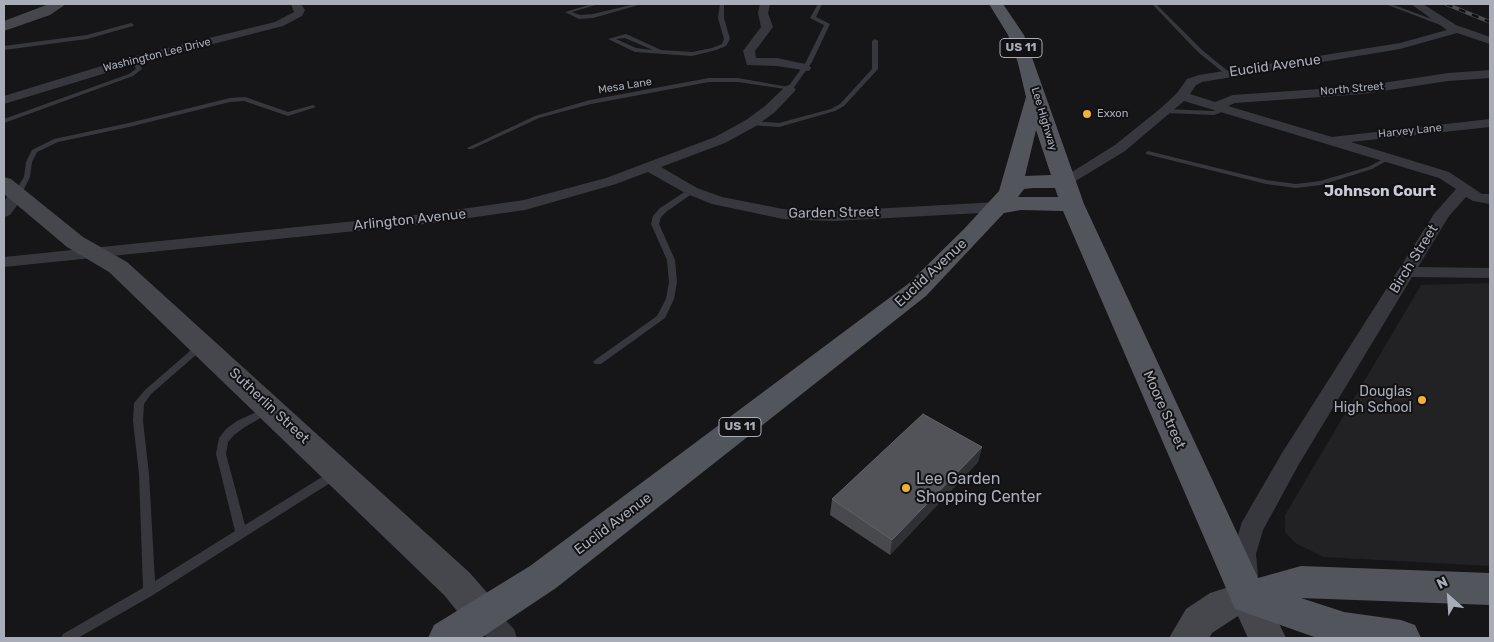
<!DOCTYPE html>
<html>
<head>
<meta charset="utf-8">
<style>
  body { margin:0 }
  #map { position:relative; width:1494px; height:642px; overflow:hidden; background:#161618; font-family:Rubik,sans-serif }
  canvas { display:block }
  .frame { position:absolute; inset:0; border:5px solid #a8adb8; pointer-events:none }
  .north { position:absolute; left:1424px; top:572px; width:50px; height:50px; -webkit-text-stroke:4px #111113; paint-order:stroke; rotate:334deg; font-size:14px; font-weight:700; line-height:20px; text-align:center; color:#a8adb8 }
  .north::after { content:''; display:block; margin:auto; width:18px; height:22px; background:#a8adb8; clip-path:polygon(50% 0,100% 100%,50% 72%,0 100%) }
</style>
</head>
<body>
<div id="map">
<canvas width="1494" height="642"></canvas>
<div class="frame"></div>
<div class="north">N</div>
</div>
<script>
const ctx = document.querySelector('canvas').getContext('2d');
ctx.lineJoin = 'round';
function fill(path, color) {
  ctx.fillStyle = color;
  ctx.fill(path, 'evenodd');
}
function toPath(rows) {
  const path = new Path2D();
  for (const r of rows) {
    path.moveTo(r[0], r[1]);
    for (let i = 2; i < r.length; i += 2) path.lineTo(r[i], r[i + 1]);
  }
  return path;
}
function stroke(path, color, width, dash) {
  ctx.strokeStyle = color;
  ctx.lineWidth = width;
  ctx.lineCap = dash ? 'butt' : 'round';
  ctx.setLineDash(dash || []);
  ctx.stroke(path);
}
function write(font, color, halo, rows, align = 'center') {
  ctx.font = font + ' Rubik,sans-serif';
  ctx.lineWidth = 4;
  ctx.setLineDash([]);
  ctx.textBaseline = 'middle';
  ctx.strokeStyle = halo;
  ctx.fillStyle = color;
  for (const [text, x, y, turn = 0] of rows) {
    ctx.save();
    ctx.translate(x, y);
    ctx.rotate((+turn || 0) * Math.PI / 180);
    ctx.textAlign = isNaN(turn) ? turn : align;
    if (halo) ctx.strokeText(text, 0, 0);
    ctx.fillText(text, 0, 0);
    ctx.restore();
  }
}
const built = toPath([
  [1490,283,1490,566,1324,557,1297,544,1285,532,1285,515,1421,285]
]);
const lane = toPath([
  [592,4,599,4,572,12,580,15,593,14,635,4,642,4,593,18,579,19,565,12,592,4],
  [720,4,724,4,724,18,730,39,726,46,716,50,692,56,635,52,608,39,626,34,661,50,692,52,712,48,722,44,724,39,718,18,720,4],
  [625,38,653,50,636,48,616,39,625,38],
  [818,4,822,4,816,17,830,24,812,62,792,90,738,82,709,82,591,104,539,118,472,149,468,149,467,148,535,116,590,100,709,78,738,78,788,87,806,62,824,25,810,18,818,4],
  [1152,4,1156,4,1202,50,1229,72,1229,74,1225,74,1198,52,1152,4],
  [1385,4,1391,4,1448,25,1443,26,1385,4],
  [131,23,134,25,133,26,87,39,4,50,4,46,87,35,131,23],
  [875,39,878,41,878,69,844,106,835,111,779,127,751,125,748,123,751,121,779,123,831,109,840,104,872,69,872,41,875,39],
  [133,59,137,59,142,69,133,76,4,123,4,119,129,74,136,69,132,60,133,59],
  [245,97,288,112,313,105,316,107,288,116,244,101,230,102,129,127,58,142,37,152,32,162,30,177,21,195,18,195,14,193,24,177,26,162,32,150,54,139,129,123,230,98,245,97],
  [1225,107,1227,108,1227,110,1214,115,1166,113,1163,111,1166,109,1213,111,1225,107],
  [1148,151,1266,180,1296,184,1320,181,1368,167,1387,157,1391,157,1392,158,1372,169,1321,185,1296,188,1266,184,1146,154,1146,152,1148,151],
  [689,189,695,189,696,191,666,212,661,217,659,224,675,260,677,282,674,299,665,318,601,364,595,364,593,362,595,360,657,316,666,299,669,282,667,260,651,224,653,216,660,208,689,189],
  [201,343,204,344,206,346,204,348,151,394,144,404,143,421,149,474,155,581,235,531,216,454,219,438,226,429,237,421,265,408,271,408,273,410,271,412,245,427,234,435,228,442,226,454,245,525,330,472,334,471,338,472,339,475,338,478,153,595,78,638,61,638,63,634,143,588,139,474,133,421,134,403,145,390,198,344,201,343]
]);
const street = toPath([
  [291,4,301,4,305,10,302,16,283,26,139,63,4,104,4,96,131,57,275,22,294,12,291,4],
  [760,4,770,4,768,13,773,27,755,51,756,58,777,58,805,64,809,65,811,68,809,71,777,66,747,65,743,51,761,27,758,13,760,4],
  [1411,4,1423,4,1456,25,1490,37,1490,44,1457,33,1400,49,1202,82,1196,85,1190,94,1215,102,1233,95,1363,86,1448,73,1490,70,1490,78,1448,81,1363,94,1235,103,1228,106,1332,137,1490,119,1490,127,1351,142,1449,172,1482,194,1490,194,1490,204,1473,201,1466,197,1449,216,1418,267,1490,268,1490,278,1412,277,1299,464,1263,530,1256,554,1258,576,1254,584,1245,587,1236,584,1232,576,1232,554,1242,522,1282,453,1434,214,1456,189,1439,178,1184,101,1125,151,1069,185,1064,187,1056,182,1115,145,1161,108,1177,93,1187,79,1199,75,1400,43,1447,30,1411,4],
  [790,85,796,89,794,92,775,112,756,126,725,143,661,167,697,188,722,197,783,209,834,211,998,202,1006,207,998,212,834,221,783,219,712,204,687,194,648,172,616,184,525,210,434,223,4,267,4,257,434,213,524,200,606,178,715,137,746,120,765,106,786,86,790,85],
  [18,188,26,193,10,215,4,217,4,201,13,190,18,188],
  [483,603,492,607,514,629,517,638,487,638,474,623,470,615,474,607,483,603]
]);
const secondary = toPath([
  [49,4,66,4,50,15,4,31,4,21,49,4],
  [4,177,11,179,83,237,127,262,470,573,496,603,502,615,496,627,483,631,470,627,444,595,109,272,67,247,4,194,4,177],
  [1248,581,1261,586,1286,638,1248,638,1238,616,1212,633,1209,638,1169,638,1186,609,1210,593,1248,581]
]);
const primary = toPath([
  [989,4,1003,4,1024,35,1084,204,1258,578,1301,566,1490,573,1490,605,1301,598,1344,612,1401,620,1415,625,1421,638,1317,638,1235,609,1063,211,1021,210,1004,213,926,296,556,588,481,638,428,638,434,625,530,566,908,284,964,229,999,191,1026,97,1018,63,1008,35,989,4],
  [1036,130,1051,175,1025,176,1036,130],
  [1033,188,1055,188,1058,197,1018,197,1024,189,1033,188]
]);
const rail = toPath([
  [1446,4,1490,22]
]);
const wall = toPath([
  [982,447,978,462,890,555,830,515,832,499]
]);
const shadedWall = toPath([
  [982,447,978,462,890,555,892,540]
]);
const building = toPath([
  [923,414,982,447,892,540,832,499,923,414]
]);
const markers = [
  [1087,114,5,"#f2b134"],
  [1422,400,5,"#f2b134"],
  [906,488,5,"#f2b134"]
];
const farStreetnames = [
  ["Washington Lee Drive",157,55,-14],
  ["Mesa Lane",625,86,-9],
  ["North Street",1352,89,-5],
  ["Lee Highway",1044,119,73],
  ["Harvey Lane",1410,131,-6]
];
const farPoinames = [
  ["Exxon",1097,114]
];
const shields = [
  [1021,48,42],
  [740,427,42]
];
const shieldNames = [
  ["US 11",1021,48],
  ["US 11",740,427]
];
const streetNames = [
  ["Euclid Avenue",1275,66,-8],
  ["Garden Street",834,213,-1],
  ["Arlington Avenue",410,220,-6],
  ["Birch Street",1414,259,-58],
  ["Euclid Avenue",931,273,-43],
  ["Sutherlin Street",269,406,43],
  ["Moore Street",1164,410,66],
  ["Euclid Avenue",613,524,-37]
];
const poiNames = [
  ["Douglas",1412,392],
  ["High School",1412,408]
];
const neighbourhoodNames = [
  ["Johnson Court",1380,192]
];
const nearPoinames = [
  ["Lee Garden",916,479],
  ["Shopping Center",916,497]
];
fill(built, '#222225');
fill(lane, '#37383d');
fill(street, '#37383d');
fill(secondary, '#45474d');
fill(primary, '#53555c');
stroke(rail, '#4a4c52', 4);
stroke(rail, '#111113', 2.5, [7]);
fill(wall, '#47494d');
fill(shadedWall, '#2f3033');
fill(building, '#525359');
stroke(building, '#5f6168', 1);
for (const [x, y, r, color] of markers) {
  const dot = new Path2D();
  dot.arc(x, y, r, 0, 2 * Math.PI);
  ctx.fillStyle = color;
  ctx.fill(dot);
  stroke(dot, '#111113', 2);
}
write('11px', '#a8adb8', '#111113', farStreetnames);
write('11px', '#a8adb8', '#111113', farPoinames, 'left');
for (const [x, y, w] of shields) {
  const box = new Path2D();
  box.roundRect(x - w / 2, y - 9.5, w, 19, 4);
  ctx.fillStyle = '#111113';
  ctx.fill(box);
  stroke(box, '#a8adb8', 1);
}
write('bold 12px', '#a8adb8', null, shieldNames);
write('14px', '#a8adb8', '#111113', streetNames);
write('14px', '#a8adb8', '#111113', poiNames, 'right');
write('bold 15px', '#c9ccd4', '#111113', neighbourhoodNames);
write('16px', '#a8adb8', '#111113', nearPoinames, 'left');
</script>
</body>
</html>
